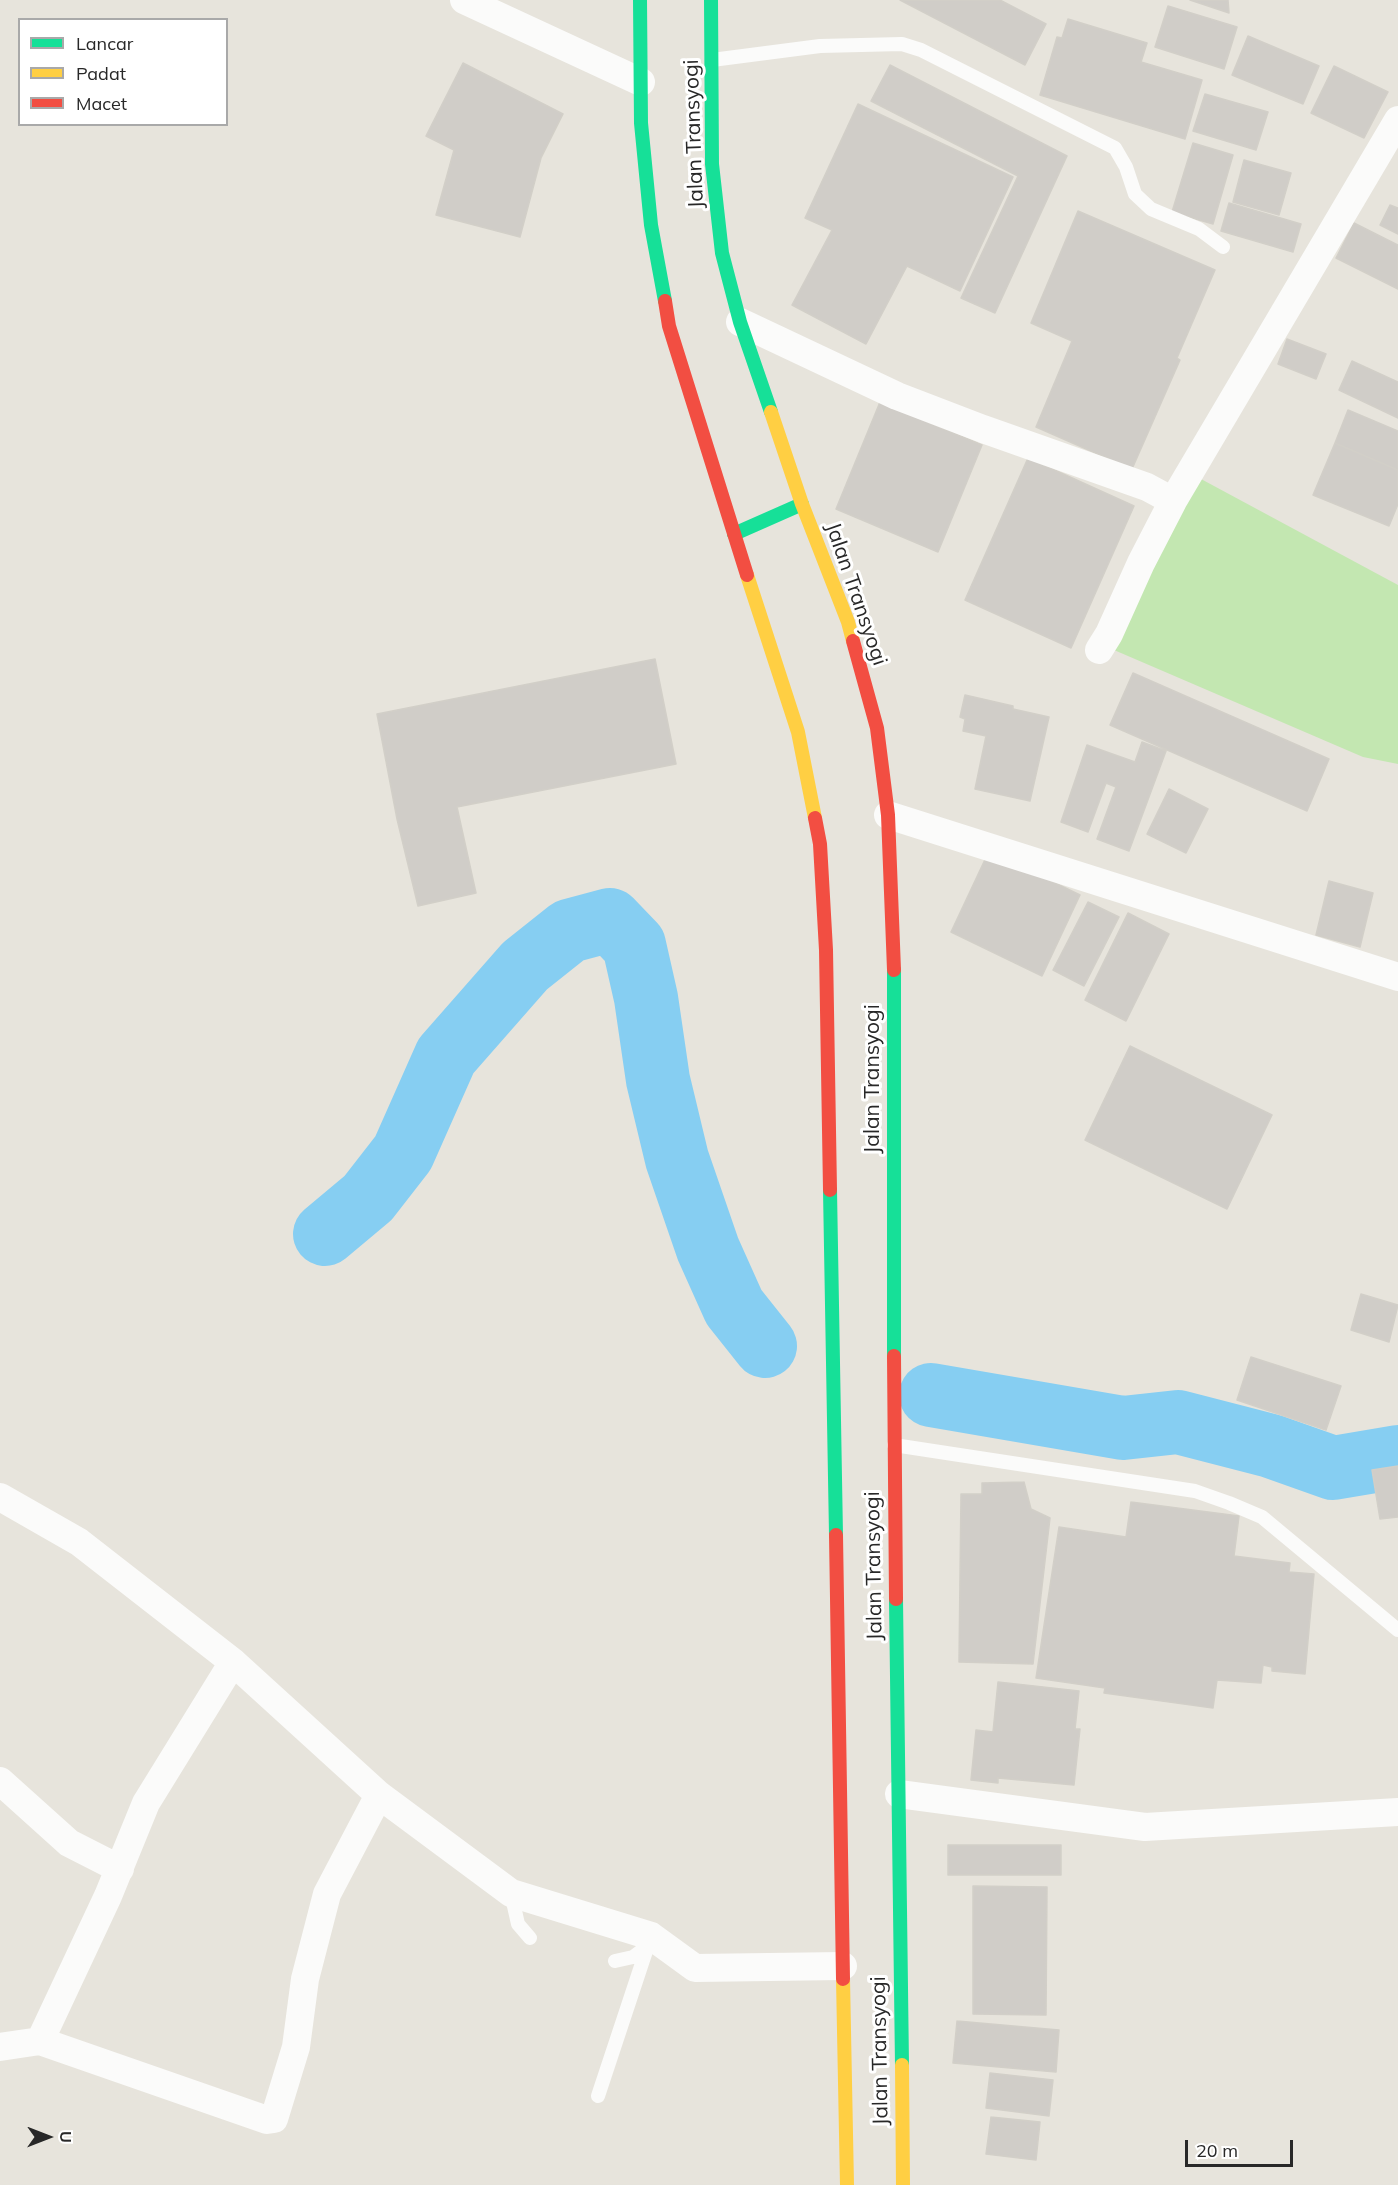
<!DOCTYPE html>
<html>
<head>
<meta charset="utf-8">
<style>
  body { margin:0 }
  #map { position:relative; width:1398px; height:2185px; overflow:hidden; background:#e7e4dc; font-family:Mulish,sans-serif }
  canvas { display:block }
  .legend { position:absolute; left:18px; top:18px; width:210px; height:108px; box-sizing:border-box; background:#fff; border:2px solid #a9a9a9; margin:0; padding:8px 10px; list-style:none; font-size:18px; color:#282828 }
  .legend li { display:flex; align-items:center; gap:12px; height:30px }
  .legend b { width:30px; border:2px solid #a9a9a9 }
  .north { position:absolute; left:18px; top:2107px; width:60px; height:60px; -webkit-text-stroke:4px #fff; paint-order:stroke; rotate:90deg; font-size:16px; font-weight:700; line-height:24px; text-align:center; color:#282828 }
  .north::after { content:''; display:block; margin:auto; width:21px; height:27px; background:#282828; clip-path:polygon(50% 0,100% 100%,50% 72%,0 100%) }
  .scale { position:absolute; left:1185px; top:2140px; width:108px; height:27px; box-sizing:border-box; border:3px solid #282828; border-top:0; padding-left:8px; font-size:18px; line-height:21px; white-space:nowrap; color:#282828; -webkit-text-stroke:4px #fff; paint-order:stroke }
</style>
</head>
<body>
<div id="map">
<canvas width="1398" height="2185"></canvas>
<ul class="legend">
<li><b style="height:8px;background:#16e098"></b>Lancar</li>
<li><b style="height:8px;background:#ffcf43"></b>Padat</li>
<li><b style="height:8px;background:#f24e42"></b>Macet</li>
</ul>
<div class="north">U</div>
<div class="scale">20 m</div>
</div>
<script>
const ctx = document.querySelector('canvas').getContext('2d');
ctx.lineJoin = 'round';
function fill(path, color) {
  ctx.fillStyle = color;
  ctx.fill(path, 'evenodd');
}
function toPath(rows) {
  const path = new Path2D();
  for (const r of rows) {
    path.moveTo(r[0], r[1]);
    for (let i = 2; i < r.length; i += 2) path.lineTo(r[i], r[i + 1]);
  }
  return path;
}
function stroke(path, color, width, dash) {
  ctx.strokeStyle = color;
  ctx.lineWidth = width;
  ctx.lineCap = dash ? 'butt' : 'round';
  ctx.setLineDash(dash || []);
  ctx.stroke(path);
}
function write(font, color, halo, rows, align = 'center') {
  ctx.font = font + ' Mulish,sans-serif';
  ctx.lineWidth = 6;
  ctx.setLineDash([]);
  ctx.textBaseline = 'middle';
  ctx.strokeStyle = halo;
  ctx.fillStyle = color;
  for (const [text, x, y, turn = 0] of rows) {
    ctx.save();
    ctx.translate(x, y);
    ctx.rotate((+turn || 0) * Math.PI / 180);
    ctx.textAlign = isNaN(turn) ? turn : align;
    if (halo) ctx.strokeText(text, 0, 0);
    ctx.fillText(text, 0, 0);
    ctx.restore();
  }
}
const green = toPath([
  [1188,472,1398,585,1398,764,1363,757,1107,647]
]);
const river = toPath([
  [325,1234,368,1198,403,1153,446,1056,525,966,569,931,610,920,634,945,646,998,658,1080,677,1159,708,1249,734,1307,765,1346],
  [931,1395,1123,1428,1178,1422,1271,1446,1333,1468,1398,1457]
]);
const building = toPath([
  [900,0,1000,0,1046,24,1025,65,900,0],
  [1190,0,1228,0,1229,13,1190,0],
  [1168,6,1237,27,1224,69,1155,47,1168,6],
  [1068,19,1147,43,1141,62,1202,80,1185,139,1040,95,1057,37,1062,38,1068,19],
  [1248,36,1319,66,1303,104,1232,75,1248,36],
  [463,63,563,114,541,158,520,237,436,215,454,150,426,136,463,63],
  [890,65,1067,156,995,313,961,298,1018,176,871,101,890,65],
  [1334,66,1388,92,1364,138,1311,113,1334,66],
  [1205,94,1268,112,1256,150,1193,131,1205,94],
  [858,104,1013,177,960,291,907,266,866,344,792,305,832,230,805,218,858,104],
  [1193,143,1233,155,1213,224,1172,212,1193,143],
  [1244,160,1291,173,1279,215,1233,202,1244,160],
  [1229,203,1301,224,1293,252,1221,231,1229,203],
  [1390,205,1398,208,1398,234,1380,225,1390,205],
  [1078,211,1215,270,1177,358,1180,360,1132,469,1036,427,1072,341,1031,323,1078,211],
  [1354,223,1398,245,1398,289,1336,258,1354,223],
  [1287,339,1326,354,1316,379,1278,364,1287,339],
  [1352,361,1398,382,1398,418,1339,390,1352,361],
  [880,402,982,445,938,552,836,509,880,402],
  [1348,410,1398,431,1398,470,1335,443,1348,410],
  [1335,443,1398,470,1398,504,1389,526,1313,495,1335,443],
  [1028,458,1134,506,1071,648,965,600,1028,458],
  [655,659,676,764,457,807,476,893,418,906,397,819,377,714,655,659],
  [1133,673,1329,759,1307,811,1110,725,1133,673],
  [965,695,1013,706,1013,709,1049,717,1030,801,975,789,986,736,963,731,965,719,960,717,965,695],
  [1142,742,1166,751,1129,851,1097,839,1116,787,1106,783,1088,832,1061,822,1087,745,1135,762,1142,742],
  [1169,789,1208,809,1186,853,1147,834,1169,789],
  [989,851,1080,895,1042,976,951,932,989,851],
  [1329,881,1373,893,1360,947,1316,935,1329,881],
  [1088,902,1119,917,1084,986,1053,970,1088,902],
  [1128,913,1169,934,1126,1021,1085,1000,1128,913],
  [1130,1046,1272,1115,1227,1209,1085,1140,1130,1046],
  [1361,1294,1398,1305,1389,1342,1351,1330,1361,1294],
  [1251,1357,1341,1386,1326,1430,1237,1400,1251,1357],
  [1398,1466,1398,1517,1380,1519,1372,1470,1398,1466],
  [1024,1482,1031,1509,1050,1518,1033,1664,959,1662,961,1494,982,1494,982,1483,1024,1482],
  [1131,1502,1239,1516,1234,1556,1290,1563,1289,1572,1314,1574,1305,1674,1272,1671,1272,1667,1263,1665,1261,1683,1217,1680,1213,1708,1104,1693,1105,1688,1036,1678,1059,1527,1126,1537,1131,1502],
  [998,1682,1079,1691,1075,1729,1080,1729,1074,1785,998,1778,998,1783,971,1780,976,1730,993,1732,998,1682],
  [948,1845,1061,1845,1061,1875,948,1875,948,1845],
  [973,1886,1047,1887,1046,2015,973,2014,973,1886],
  [957,2021,1059,2030,1056,2072,953,2063,957,2021],
  [990,2073,1053,2080,1049,2116,986,2108,990,2073],
  [991,2117,1040,2122,1036,2160,986,2154,991,2117]
]);
const lane = toPath([
  [712,60,820,46,902,44,921,50,1115,148,1126,167,1135,194,1151,209,1199,229,1223,247],
  [894,1445,1195,1491,1229,1503,1262,1517,1398,1630],
  [511,1893,518,1924,530,1938],
  [615,1961,633,1957,645,1948],
  [598,2096,651,1936]
]);
const street = toPath([
  [464,0,641,82],
  [740,322,897,396,983,429,1147,487,1173,501,1398,120],
  [1099,650,1109,634,1141,563,1173,501],
  [888,815,1398,977],
  [0,1497,79,1542,233,1662,379,1795,511,1893,651,1936,695,1968,843,1966],
  [0,1781,69,1843,120,1869],
  [899,1794,1145,1827,1398,1812],
  [40,2041,108,1896,146,1803,233,1662],
  [0,2047,40,2041,267,2120,274,2119,296,2047,305,1979,327,1894,379,1795]
]);
const fast = toPath([
  [640,0,641,123,651,225,665,301],
  [711,0,712,164,722,253,740,322,771,412],
  [734,534,802,504],
  [894,970,894,1356],
  [830,1190,836,1535],
  [896,1599,902,2065]
]);
const slow = toPath([
  [771,412,802,504,848,622,853,641],
  [747,575,798,732,815,818],
  [843,1979,847,2185],
  [902,2065,903,2185]
]);
const jam = toPath([
  [665,301,669,326,747,575],
  [853,641,877,728,888,815,894,970],
  [815,818,820,844,826,950,830,1190],
  [894,1356,896,1599],
  [836,1535,843,1979]
]);
const streetNames = [
  ["Jalan Transyogi",694,134,-92],
  ["Jalan Transyogi",856,594,71],
  ["Jalan Transyogi",873,1079,-90],
  ["Jalan Transyogi",874,1566,-91],
  ["Jalan Transyogi",880,2051,-91]
];
fill(green, '#c3e7b1');
stroke(river, '#86cef2', 64);
fill(building, '#d0cdc8');
stroke(building, '#d2cfc8', 1.5);
stroke(lane, '#fbfbfa', 14);
stroke(street, '#fbfbfa', 28);
stroke(fast, '#16e098', 14);
stroke(slow, '#ffcf43', 14);
stroke(jam, '#f24e42', 14);
write('21px', '#282828', '#fff', streetNames);
</script>
</body>
</html>
